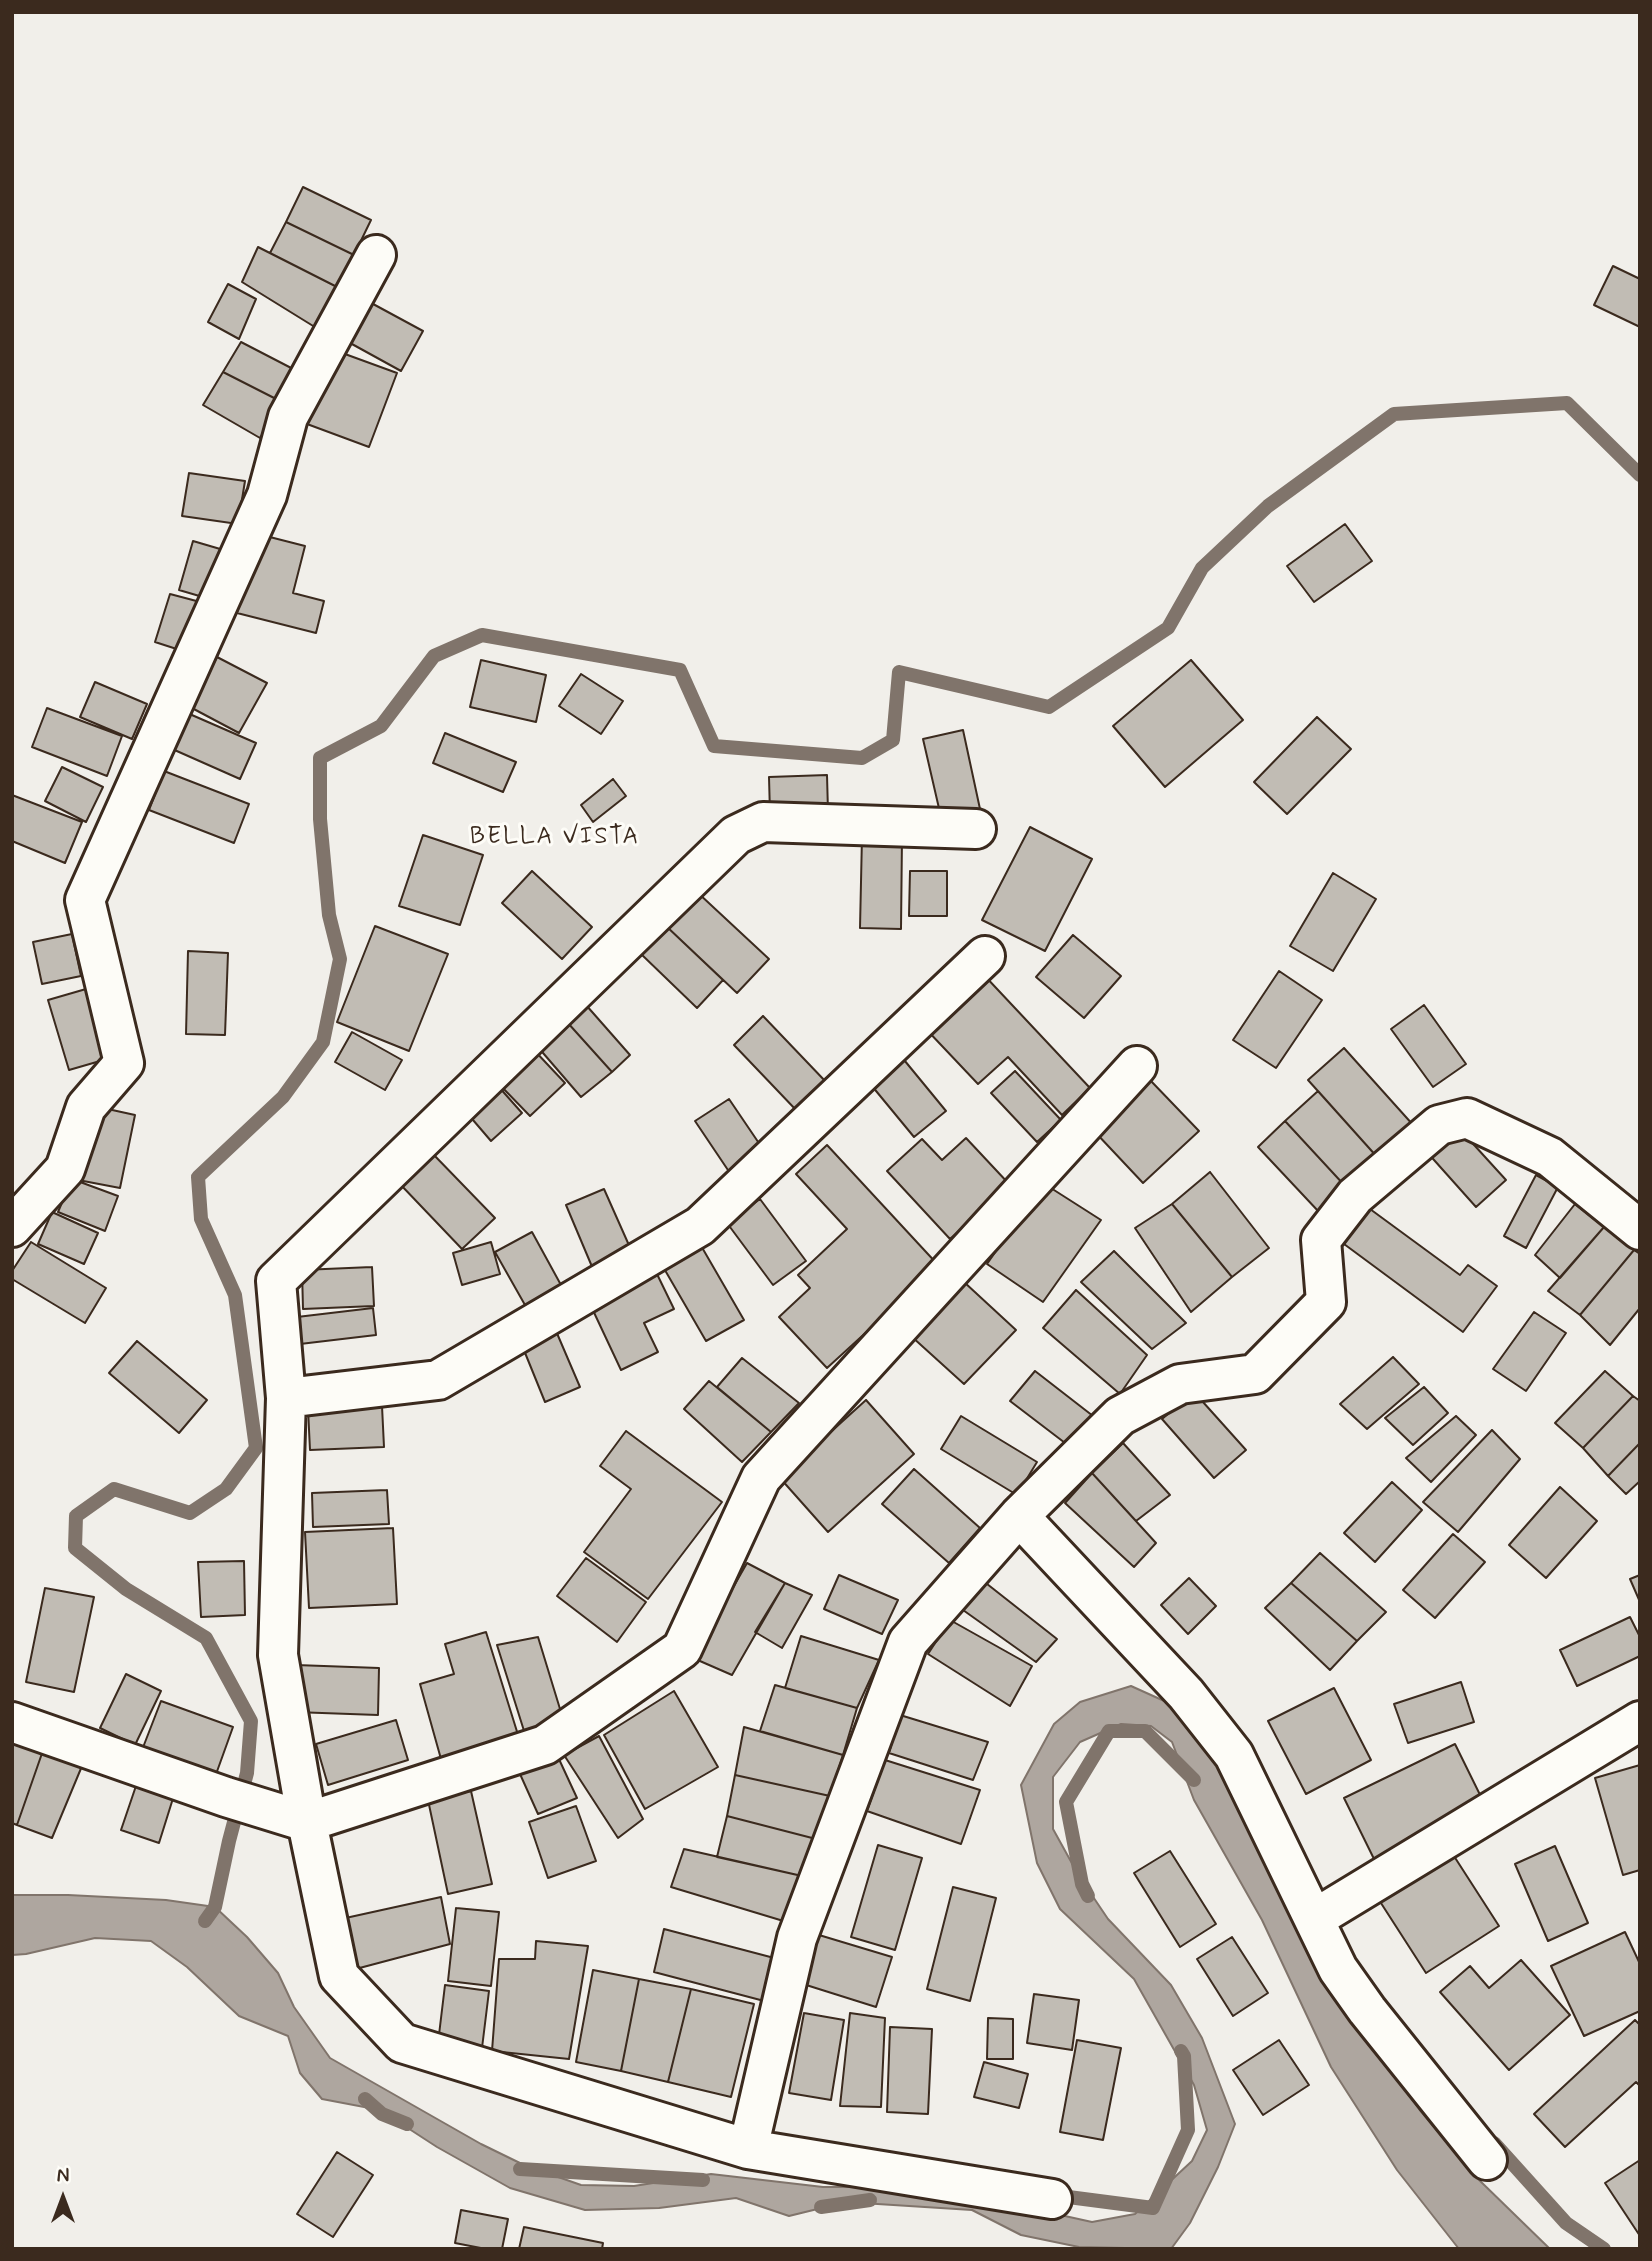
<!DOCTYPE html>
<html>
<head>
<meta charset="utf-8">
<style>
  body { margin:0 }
  #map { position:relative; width:1652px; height:2261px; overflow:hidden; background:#f1efea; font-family:Mynerve,sans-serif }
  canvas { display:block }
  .frame { position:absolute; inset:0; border:14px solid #3b2a1e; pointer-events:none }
  .north { position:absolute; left:28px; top:2163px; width:70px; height:70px; -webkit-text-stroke:5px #fdfcf7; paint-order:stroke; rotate:0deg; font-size:19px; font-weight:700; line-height:28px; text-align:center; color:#3b2a1e }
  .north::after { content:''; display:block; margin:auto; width:24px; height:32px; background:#3b2a1e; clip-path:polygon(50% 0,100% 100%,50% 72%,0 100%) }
</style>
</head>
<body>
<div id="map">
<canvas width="1652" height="2261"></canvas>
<div class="frame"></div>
<div class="north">N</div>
</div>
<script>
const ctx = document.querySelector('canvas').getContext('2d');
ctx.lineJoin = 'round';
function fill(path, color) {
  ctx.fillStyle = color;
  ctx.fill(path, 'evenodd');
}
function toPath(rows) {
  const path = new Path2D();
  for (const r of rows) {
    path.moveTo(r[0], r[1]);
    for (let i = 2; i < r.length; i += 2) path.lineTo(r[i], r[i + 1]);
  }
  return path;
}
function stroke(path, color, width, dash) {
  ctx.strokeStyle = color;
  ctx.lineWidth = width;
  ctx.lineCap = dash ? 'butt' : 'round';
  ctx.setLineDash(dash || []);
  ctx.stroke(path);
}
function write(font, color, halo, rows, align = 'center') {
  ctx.font = font + ' Mynerve,sans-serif';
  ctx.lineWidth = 6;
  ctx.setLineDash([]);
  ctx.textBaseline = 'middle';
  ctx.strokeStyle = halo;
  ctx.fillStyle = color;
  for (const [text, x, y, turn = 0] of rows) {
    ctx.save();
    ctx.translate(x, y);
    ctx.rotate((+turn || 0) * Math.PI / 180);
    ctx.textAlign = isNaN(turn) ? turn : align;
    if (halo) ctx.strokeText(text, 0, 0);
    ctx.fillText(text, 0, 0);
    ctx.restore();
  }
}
const water = toPath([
  [1131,1686,1182,1709,1203,1733,1348,2011,1419,2109,1476,2177,1550,2249,1459,2249,1397,2170,1331,2067,1262,1920,1194,1800,1172,1742,1151,1726,1121,1724,1080,1742,1053,1777,1053,1829,1079,1876,1108,1919,1171,1985,1202,2038,1235,2124,1218,2167,1190,2223,1171,2249,1079,2247,1021,2235,972,2210,846,2202,789,2216,736,2198,659,2208,585,2210,510,2188,437,2147,380,2110,322,2099,300,2073,288,2036,239,2016,187,1967,151,1941,95,1938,26,1954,12,1955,12,1895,68,1895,166,1900,215,1907,247,1937,278,1973,294,2007,330,2058,481,2144,524,2165,581,2185,634,2186,711,2174,823,2187,934,2187,1092,2222,1135,2214,1192,2161,1207,2130,1194,2085,1134,1979,1060,1909,1037,1863,1021,1785,1054,1724,1080,1702,1131,1686]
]);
const stream = toPath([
  [1088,1896,1082,1884,1066,1802,1109,1731,1145,1731,1194,1780],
  [205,1921,215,1907,229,1841,247,1773,251,1721,206,1638,126,1589,75,1548,76,1516,114,1489,190,1513,226,1489,256,1448,235,1295,201,1219,198,1177,283,1097,323,1042,340,959,329,915,320,819,320,758,381,726,434,656,482,635,680,670,714,746,862,758,893,740,899,672,1049,707,1168,628,1202,568,1268,506,1394,414,1567,403,1640,475],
  [365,2099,382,2114,407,2124],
  [1494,2143,1566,2223,1604,2249],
  [520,2169,703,2180],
  [1053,2195,1153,2208,1188,2130,1184,2056,1181,2051],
  [821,2207,870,2200]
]);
const building = toPath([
  [303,187,371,220,354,255,286,222,303,187],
  [286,222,354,255,339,288,270,253,286,222],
  [258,247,339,288,318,329,242,282,258,247],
  [1613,266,1640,279,1640,327,1594,305,1613,266],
  [228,284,256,299,239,339,208,322,228,284],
  [362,298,423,331,401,371,341,338,362,298],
  [241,342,297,371,282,402,223,372,241,342],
  [334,350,397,373,369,447,307,424,334,350],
  [223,372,282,402,260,438,203,405,223,372],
  [189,473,245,481,238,524,182,516,189,473],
  [1345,524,1372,561,1314,602,1287,566,1345,524],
  [258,534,305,546,293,593,324,601,316,633,237,613,258,534],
  [193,541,227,551,213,600,179,590,193,541],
  [170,594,204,603,189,653,155,642,170,594],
  [217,657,267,683,239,733,190,707,217,657],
  [481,660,546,675,536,722,470,707,481,660],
  [1191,660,1243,720,1165,787,1113,726,1191,660],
  [581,674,623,701,601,734,559,706,581,674],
  [95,682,147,704,132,739,80,717,95,682],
  [47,708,122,736,107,776,32,747,47,708],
  [185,712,256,743,240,779,170,748,185,712],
  [1317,717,1351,749,1287,814,1254,782,1317,717],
  [963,730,980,809,941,817,923,739,963,730],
  [445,733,516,762,503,792,433,763,445,733],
  [62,767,103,787,86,822,45,801,62,767],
  [164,771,249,804,234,843,149,810,164,771],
  [827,775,828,812,770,814,769,777,827,775],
  [613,779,626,796,593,822,581,805,613,779],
  [12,795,82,822,65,863,12,841,12,795],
  [1030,827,1092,859,1045,951,982,920,1030,827],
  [423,835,483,855,460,925,399,906,423,835],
  [862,836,902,837,901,929,860,928,862,836],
  [532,871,592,927,562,959,502,903,532,871],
  [910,871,947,871,947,916,909,916,910,871],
  [1333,873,1376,899,1333,971,1290,946,1333,873],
  [697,892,769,959,737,993,665,925,697,892],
  [665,925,723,980,697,1008,640,953,665,925],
  [375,926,448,954,409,1051,337,1022,375,926],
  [72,934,81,976,42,984,33,942,72,934],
  [1073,935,1121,976,1084,1018,1036,977,1073,935],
  [188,951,228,953,225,1035,186,1034,188,951],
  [1279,971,1322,1000,1276,1068,1233,1040,1279,971],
  [983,974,1090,1088,1062,1115,1008,1057,978,1084,925,1028,983,974],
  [86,989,107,1059,69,1070,48,1000,86,989],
  [586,1005,630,1055,612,1072,567,1022,586,1005],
  [1424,1005,1466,1064,1433,1087,1391,1029,1424,1005],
  [763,1016,827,1083,797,1111,734,1045,763,1016],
  [567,1022,612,1072,581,1097,537,1046,567,1022],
  [352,1032,402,1060,385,1090,335,1062,352,1032],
  [1344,1048,1414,1126,1378,1158,1308,1080,1344,1048],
  [533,1049,565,1083,530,1116,497,1082,533,1049],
  [900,1055,946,1111,914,1137,867,1080,900,1055],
  [1015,1071,1061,1120,1037,1142,991,1093,1015,1071],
  [1150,1080,1199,1131,1143,1183,1095,1132,1150,1080],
  [498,1086,522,1113,491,1141,467,1113,498,1086],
  [1318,1091,1378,1158,1346,1187,1285,1121,1318,1091],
  [729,1099,769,1158,736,1182,695,1121,729,1099],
  [94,1106,135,1115,120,1188,78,1180,94,1106],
  [1285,1121,1346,1187,1319,1212,1258,1147,1285,1121],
  [1455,1124,1506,1180,1476,1207,1426,1151,1455,1124],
  [966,1138,1010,1185,950,1239,887,1171,922,1139,942,1160,966,1138],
  [827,1145,939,1266,827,1368,779,1317,810,1288,798,1275,847,1229,796,1174,827,1145],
  [432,1153,495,1218,462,1249,399,1183,432,1153],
  [1210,1172,1269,1248,1232,1277,1172,1204,1210,1172],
  [1536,1175,1558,1187,1526,1248,1504,1236,1536,1175],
  [72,1179,118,1196,105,1231,58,1212,72,1179],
  [1043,1183,1101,1220,1043,1302,987,1264,1043,1183],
  [604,1189,632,1252,593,1269,566,1205,604,1189],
  [760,1199,806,1261,773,1285,727,1223,760,1199],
  [1172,1204,1232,1277,1191,1312,1135,1228,1172,1204],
  [1575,1204,1604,1227,1560,1278,1535,1255,1575,1204],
  [1370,1209,1460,1275,1468,1265,1497,1286,1463,1332,1344,1244,1370,1209],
  [52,1212,98,1233,84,1264,38,1244,52,1212],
  [1604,1227,1634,1250,1580,1315,1548,1291,1604,1227],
  [532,1232,561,1285,525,1305,495,1252,532,1232],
  [31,1242,106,1288,85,1323,12,1279,12,1271,31,1242],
  [491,1242,500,1274,462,1285,453,1253,491,1242],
  [700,1244,744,1320,706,1341,662,1265,700,1244],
  [1634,1250,1640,1254,1640,1308,1610,1345,1580,1315,1634,1250],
  [1114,1251,1186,1323,1152,1349,1081,1282,1114,1251],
  [372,1267,374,1306,303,1309,302,1270,372,1267],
  [656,1272,674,1309,644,1323,658,1352,621,1370,590,1304,656,1272],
  [964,1282,1016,1330,964,1384,911,1336,964,1282],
  [1076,1290,1147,1355,1120,1394,1043,1328,1076,1290],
  [373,1308,376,1335,300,1344,297,1317,373,1308],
  [1534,1312,1566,1333,1526,1391,1493,1369,1534,1312],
  [553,1324,580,1387,545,1402,519,1338,553,1324],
  [137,1341,207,1400,179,1433,109,1373,137,1341],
  [1393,1357,1419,1384,1367,1429,1340,1404,1393,1357],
  [742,1358,799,1403,771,1432,717,1387,742,1358],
  [1035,1371,1093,1416,1069,1446,1010,1401,1035,1371],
  [1605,1371,1633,1396,1583,1448,1555,1423,1605,1371],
  [709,1381,771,1432,742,1462,684,1409,709,1381],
  [1424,1387,1448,1413,1413,1445,1385,1418,1424,1387],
  [1194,1392,1246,1450,1214,1478,1162,1419,1194,1392],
  [1633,1396,1640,1401,1640,1443,1608,1476,1583,1448,1633,1396],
  [866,1400,914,1454,828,1532,780,1478,866,1400],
  [382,1406,384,1447,310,1450,308,1409,382,1406],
  [961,1416,1037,1462,1017,1495,941,1449,961,1416],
  [1456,1416,1476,1435,1431,1482,1406,1458,1456,1416],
  [1492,1430,1520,1459,1458,1532,1423,1502,1492,1430],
  [626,1431,722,1502,648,1599,584,1552,631,1489,600,1466,626,1431],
  [1123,1443,1170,1495,1136,1521,1092,1473,1123,1443],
  [1640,1443,1640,1481,1626,1494,1608,1476,1640,1443],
  [914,1469,980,1528,949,1563,882,1504,914,1469],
  [1092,1473,1156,1543,1134,1567,1065,1503,1092,1473],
  [1392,1482,1422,1510,1375,1562,1344,1533,1392,1482],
  [1560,1487,1597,1521,1546,1578,1509,1545,1560,1487],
  [387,1490,389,1524,313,1527,312,1493,387,1490],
  [393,1528,397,1604,309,1608,305,1532,393,1528],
  [1453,1534,1485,1562,1435,1618,1403,1590,1453,1534],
  [1320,1553,1386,1612,1357,1641,1291,1583,1320,1553],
  [586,1558,646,1602,617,1642,557,1596,586,1558],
  [244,1561,245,1615,201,1617,198,1562,244,1561],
  [747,1563,785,1583,732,1675,693,1658,747,1563],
  [839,1575,898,1600,882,1634,824,1609,839,1575],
  [1640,1575,1640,1602,1630,1579,1640,1575],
  [1189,1578,1216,1606,1188,1634,1161,1605,1189,1578],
  [982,1580,1057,1639,1036,1662,963,1610,982,1580],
  [785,1583,812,1595,782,1648,755,1632,785,1583],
  [1291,1583,1357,1641,1330,1670,1265,1608,1291,1583],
  [45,1588,94,1597,74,1692,26,1682,45,1588],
  [1630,1617,1640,1637,1640,1656,1577,1686,1560,1650,1630,1617],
  [950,1620,1032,1666,1010,1706,928,1654,950,1620],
  [486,1632,519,1738,441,1759,420,1684,454,1674,445,1644,486,1632],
  [801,1636,879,1660,857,1708,785,1688,801,1636],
  [538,1637,564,1722,525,1734,497,1645,538,1637],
  [296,1665,379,1668,378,1715,294,1712,296,1665],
  [126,1674,161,1691,135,1745,100,1728,126,1674],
  [1461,1682,1474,1722,1408,1743,1394,1704,1461,1682],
  [775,1685,857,1708,843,1755,760,1731,775,1685],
  [1334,1688,1371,1760,1306,1794,1268,1721,1334,1688],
  [674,1691,718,1767,645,1809,604,1735,674,1691],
  [161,1701,233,1727,215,1777,142,1750,161,1701],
  [900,1715,988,1742,973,1780,889,1753,900,1715],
  [396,1720,408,1760,328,1785,316,1744,396,1720],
  [12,1726,47,1739,17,1825,12,1823,12,1726],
  [744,1727,843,1755,830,1796,735,1775,744,1727],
  [599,1736,643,1819,618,1838,564,1755,599,1736],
  [47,1739,87,1754,52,1838,17,1825,47,1739],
  [1455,1744,1487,1809,1376,1863,1344,1798,1455,1744],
  [558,1757,577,1798,538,1814,520,1774,558,1757],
  [885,1760,980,1790,961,1844,867,1811,885,1760],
  [1640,1765,1640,1870,1623,1875,1595,1778,1640,1765],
  [735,1775,830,1796,816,1839,727,1816,735,1775],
  [138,1780,175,1792,159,1843,121,1830,138,1780],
  [471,1791,492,1884,448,1894,428,1800,471,1791],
  [576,1806,596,1861,548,1878,529,1822,576,1806],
  [727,1816,816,1839,802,1876,717,1857,727,1816],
  [878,1845,922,1858,895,1950,851,1937,878,1845],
  [1555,1846,1588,1923,1548,1941,1515,1864,1555,1846],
  [684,1849,802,1876,790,1923,671,1887,684,1849],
  [1170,1851,1216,1924,1180,1947,1134,1873,1170,1851],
  [1452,1853,1499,1926,1426,1973,1379,1900,1452,1853],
  [953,1887,996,1898,970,2001,927,1989,953,1887],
  [441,1897,450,1944,352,1970,341,1919,441,1897],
  [456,1908,499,1912,491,1986,448,1981,456,1908],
  [664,1929,778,1959,768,2002,654,1972,664,1929],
  [1625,1932,1640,1964,1640,2011,1584,2036,1551,1966,1625,1932],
  [819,1935,892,1957,876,2007,803,1984,819,1935],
  [1232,1937,1268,1993,1233,2016,1197,1959,1232,1937],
  [536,1941,588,1946,569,2059,492,2051,499,1959,535,1959,536,1941],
  [1521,1960,1570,2015,1509,2070,1440,1992,1470,1966,1489,1988,1521,1960],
  [593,1970,639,1979,621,2071,576,2062,593,1970],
  [639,1979,691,1989,668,2082,621,2071,639,1979],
  [445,1985,489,1991,482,2048,438,2043,445,1985],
  [691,1989,754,2004,731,2097,668,2082,691,1989],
  [1034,1994,1079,2000,1072,2050,1027,2043,1034,1994],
  [804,2013,844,2020,831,2100,789,2093,804,2013],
  [850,2013,885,2018,881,2107,840,2106,850,2013],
  [988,2018,1013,2019,1013,2059,987,2059,988,2018],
  [1635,2020,1640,2025,1640,2086,1636,2082,1565,2147,1534,2114,1635,2020],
  [890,2027,932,2029,928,2114,887,2112,890,2027],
  [1077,2040,1121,2048,1103,2140,1060,2132,1077,2040],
  [1279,2040,1309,2085,1263,2115,1233,2070,1279,2040],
  [984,2062,1028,2074,1019,2108,974,2097,984,2062],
  [337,2152,373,2175,333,2237,297,2214,337,2152],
  [1640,2160,1640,2236,1605,2183,1640,2160],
  [461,2210,508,2219,502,2249,486,2249,455,2243,461,2210],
  [524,2227,603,2243,602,2249,519,2249,524,2227]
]);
const street = toPath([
  [976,829,763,822,736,835,276,1281,286,1398,278,1655,307,1822,339,1976,402,2043,748,2149,1052,2199],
  [12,1227,65,1169,86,1107,124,1063,85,900,267,495,288,417,376,255],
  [286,1398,438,1380,700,1226,985,956],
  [1019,1516,1186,1694,1234,1755,1338,1969,1367,2010,1487,2160],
  [12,1722,226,1797,307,1822,545,1745,682,1649,761,1478,1137,1066],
  [1314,1919,1640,1721],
  [748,2149,797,1938,908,1642,1019,1516,1120,1416,1180,1384,1255,1374,1326,1302,1321,1240,1355,1196,1439,1125,1467,1118,1550,1157,1640,1230]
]);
const neighbourhoodNames = [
  ["BELLA VISTA",555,838]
];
fill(water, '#aea69f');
stroke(water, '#80746b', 2);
stroke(stream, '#80746b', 14);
fill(building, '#c1bcb4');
stroke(building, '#3b2a1e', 2);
stroke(street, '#3b2a1e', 44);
stroke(street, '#fdfcf7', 38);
ctx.letterSpacing = '2px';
write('24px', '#3b2a1e', '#fdfcf7', neighbourhoodNames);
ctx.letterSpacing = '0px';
</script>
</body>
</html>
